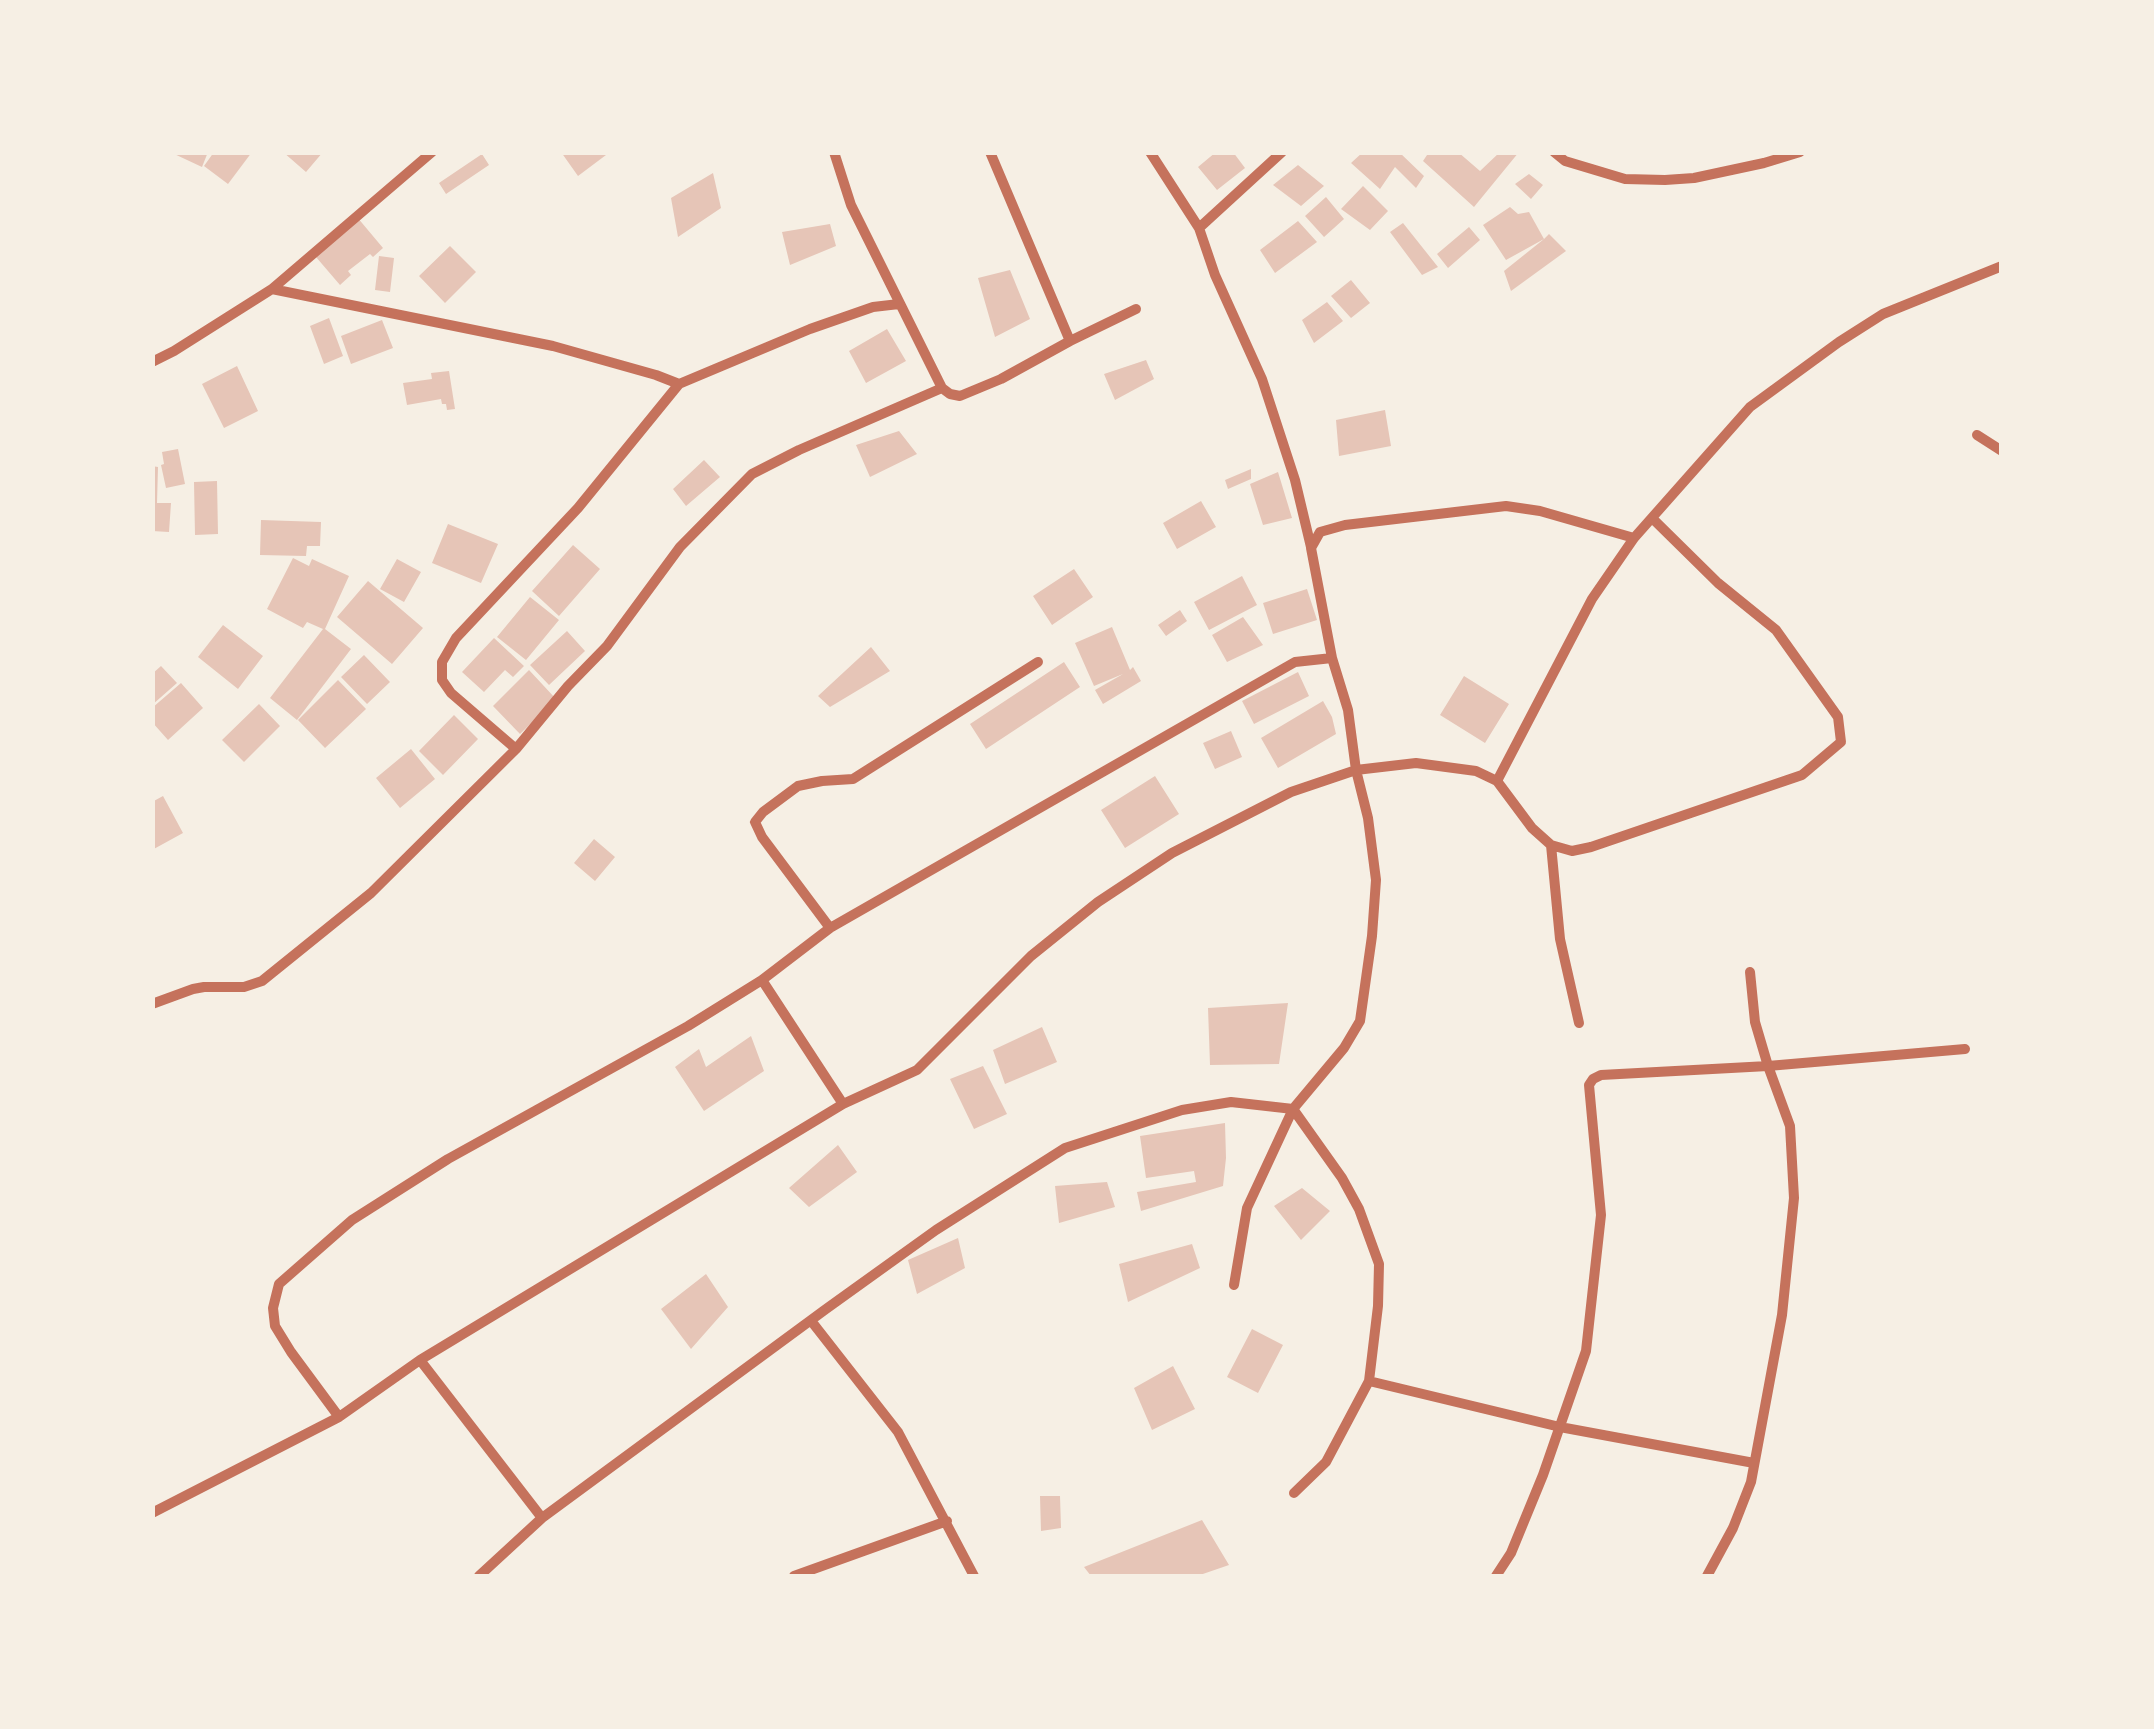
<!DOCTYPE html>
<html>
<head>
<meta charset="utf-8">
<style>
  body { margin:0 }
  #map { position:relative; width:2154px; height:1729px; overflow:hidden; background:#f6efe4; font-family:"Work Sans",sans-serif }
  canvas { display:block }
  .frame { position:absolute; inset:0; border:155px solid #f6efe4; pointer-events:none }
</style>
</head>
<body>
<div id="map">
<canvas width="2154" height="1729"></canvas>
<div class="frame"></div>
</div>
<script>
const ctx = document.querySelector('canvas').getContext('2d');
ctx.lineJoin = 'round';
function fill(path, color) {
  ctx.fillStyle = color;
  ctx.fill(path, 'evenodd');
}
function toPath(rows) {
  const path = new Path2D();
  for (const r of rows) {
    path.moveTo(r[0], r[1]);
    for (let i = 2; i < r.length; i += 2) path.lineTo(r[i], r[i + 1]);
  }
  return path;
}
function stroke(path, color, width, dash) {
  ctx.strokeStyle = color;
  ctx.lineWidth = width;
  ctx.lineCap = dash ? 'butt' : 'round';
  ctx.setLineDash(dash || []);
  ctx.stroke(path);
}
const building = toPath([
  [170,152,208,152,202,167],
  [214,152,252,152,228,184,204,166],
  [283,152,323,152,306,172],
  [561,152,610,152,578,176],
  [1216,152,1233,152,1245,168,1217,190,1198,167],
  [1363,152,1399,152,1424,176,1416,188,1395,167,1380,189,1351,163],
  [1429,152,1458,152,1480,171,1500,152,1519,152,1474,207,1423,161],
  [482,154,489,165,446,194,439,183],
  [1298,165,1324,186,1301,206,1273,185],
  [713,173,721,208,678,237,671,198],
  [1529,174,1543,185,1531,199,1515,184],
  [1363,186,1388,211,1370,230,1341,209],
  [1326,197,1344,219,1324,237,1305,216],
  [1510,207,1518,214,1529,212,1544,239,1549,234,1566,251,1511,291,1504,271,1544,239,1506,260,1483,225],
  [357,217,383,248,373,257,370,254,348,271,351,275,340,285,316,257],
  [1298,221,1317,242,1275,273,1260,250],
  [1403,223,1438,267,1422,275,1390,232],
  [830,224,836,246,790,265,782,232],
  [1469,227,1480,240,1448,268,1437,254],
  [450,246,476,272,445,303,419,276],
  [379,256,394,258,390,292,375,290],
  [1010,270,1030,319,995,337,978,278],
  [1351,280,1370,303,1351,318,1331,296],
  [1327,302,1343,321,1314,343,1302,320],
  [329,318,343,356,324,364,310,326],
  [382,320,393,348,351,364,341,336],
  [887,329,906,361,866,383,849,351],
  [1146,360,1154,379,1115,400,1104,374],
  [237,366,258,411,224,428,202,384],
  [449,371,455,409,447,410,446,404,442,404,441,399,407,405,403,383,432,379,431,373],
  [1385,410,1391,446,1339,456,1336,420],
  [899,431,917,454,870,477,856,445],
  [178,449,185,484,166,488,161,465,164,464,162,452],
  [704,460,720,477,686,506,673,489],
  [152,466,158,467,157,503,171,503,169,532,152,531],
  [1251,469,1251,479,1228,489,1225,480],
  [1278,472,1292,518,1263,525,1250,484],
  [217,481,218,534,195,535,194,482],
  [1201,501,1216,527,1177,549,1163,523],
  [261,520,321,522,320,546,307,546,306,556,260,555],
  [448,524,498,544,481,583,432,563],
  [573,545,600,569,559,616,532,591],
  [293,558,309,566,312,559,349,576,325,629,351,649,297,720,270,698,323,629,307,622,303,628,267,609],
  [397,559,421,572,404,602,380,589],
  [1074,569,1093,597,1052,625,1033,596],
  [1242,576,1257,605,1209,630,1194,602],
  [368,581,423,628,392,664,337,617],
  [1307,589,1317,620,1273,634,1263,603],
  [530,597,559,620,526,660,497,637],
  [1180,610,1187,621,1166,636,1158,625],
  [1243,617,1263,645,1227,662,1212,635],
  [223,625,263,656,238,689,198,657],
  [1112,627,1130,670,1133,667,1141,681,1103,704,1095,690,1123,674,1094,686,1075,643],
  [567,631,585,651,549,685,530,665],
  [494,638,524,666,513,677,505,670,484,692,462,672],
  [871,647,890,671,830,707,818,696],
  [364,655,390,682,367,704,341,677],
  [1064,662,1080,687,986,749,970,724],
  [161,666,177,683,152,705,152,674],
  [529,670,556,699,520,734,493,706],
  [1298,672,1309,696,1254,724,1242,701],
  [1464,676,1509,704,1485,743,1440,715],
  [338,680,366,709,325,748,298,720],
  [181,683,203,708,168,740,152,722,152,708],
  [1323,701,1332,717,1336,734,1278,768,1261,738],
  [259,704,280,726,244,762,222,740],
  [454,715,478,739,443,775,419,751],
  [1231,731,1242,757,1215,769,1203,743],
  [411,749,435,779,400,808,376,778],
  [1155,776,1179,814,1125,848,1101,810],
  [163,796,183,833,152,850,152,802],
  [594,839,615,857,595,881,574,863],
  [1288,1003,1279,1064,1210,1065,1208,1008],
  [1042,1027,1057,1062,1005,1084,993,1050],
  [751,1036,764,1071,704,1111,675,1067,699,1049,706,1067],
  [983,1066,1007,1114,974,1129,950,1079],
  [1225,1123,1226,1158,1223,1186,1141,1211,1137,1192,1196,1182,1194,1171,1146,1178,1140,1136],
  [838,1145,857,1172,809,1207,789,1188],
  [1107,1182,1115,1207,1059,1223,1055,1186],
  [1302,1188,1330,1211,1301,1240,1274,1206],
  [958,1238,965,1268,917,1294,908,1260],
  [1192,1244,1200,1268,1128,1302,1119,1264],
  [706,1274,728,1307,691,1349,661,1309],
  [1252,1329,1283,1345,1258,1393,1227,1377],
  [1173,1366,1195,1409,1152,1430,1134,1388],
  [1040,1496,1060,1496,1061,1528,1041,1531],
  [1202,1520,1229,1565,1197,1576,1091,1576,1084,1567]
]);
const minor = toPath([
  [834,152,851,205,942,388,950,394,960,396,1001,379,1070,341],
  [990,152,1070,341,1136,309],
  [1150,152,1199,228,1215,275,1262,379,1295,480,1311,547],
  [1554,152,1565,161,1625,179,1665,180,1694,178,1764,163,1800,152],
  [1199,228,1282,152],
  [272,289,553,346,656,375,679,384],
  [152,362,174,351,272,289,432,152],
  [1977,435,2002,451],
  [1332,658,1311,548,1320,532,1345,525,1506,506,1540,511,1634,538],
  [516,749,451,693,442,680,442,662,456,638,578,508,679,384,810,329,873,307,899,304],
  [1497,781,1592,599,1634,538,1750,407,1839,342,1883,314,2002,266],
  [1551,845,1560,939,1579,1023],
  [830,928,762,837,755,822,763,812,798,786,822,781,853,779,1038,662],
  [762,980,843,1104],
  [152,1004,193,989,204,987,244,987,262,981,371,893,516,749,568,686,607,646,680,547,752,474,799,450,942,388],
  [812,1322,898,1432,974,1576],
  [420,1360,542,1518],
  [1369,1381,1560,1427,1754,1463],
  [339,1417,291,1352,275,1326,273,1308,279,1284,352,1220,448,1159,688,1026,762,980,830,928,1295,662,1332,658,1348,710,1356,770,1368,818,1376,880,1372,936,1360,1021,1344,1048,1293,1109,1247,1208,1234,1285],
  [152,1513,339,1417,420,1360,843,1104,917,1070,1031,956,1098,902,1172,853,1291,792,1356,770,1416,763,1476,771,1497,781,1532,828,1551,845,1572,851,1591,847,1802,775,1841,742,1838,717,1776,630,1718,583,1652,518],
  [479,1576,542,1518,826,1309,936,1230,1065,1148,1182,1110,1231,1102,1293,1109,1342,1178,1359,1209,1379,1264,1378,1306,1369,1381,1326,1462,1294,1493],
  [794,1576,947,1521],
  [1496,1576,1511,1553,1543,1475,1586,1351,1601,1215,1589,1085,1593,1079,1601,1075,1768,1066,1965,1049],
  [1707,1576,1733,1528,1751,1482,1782,1315,1794,1198,1790,1126,1768,1066,1755,1022,1750,972]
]);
fill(building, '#e6c5b7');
stroke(minor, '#c5725c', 10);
</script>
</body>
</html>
